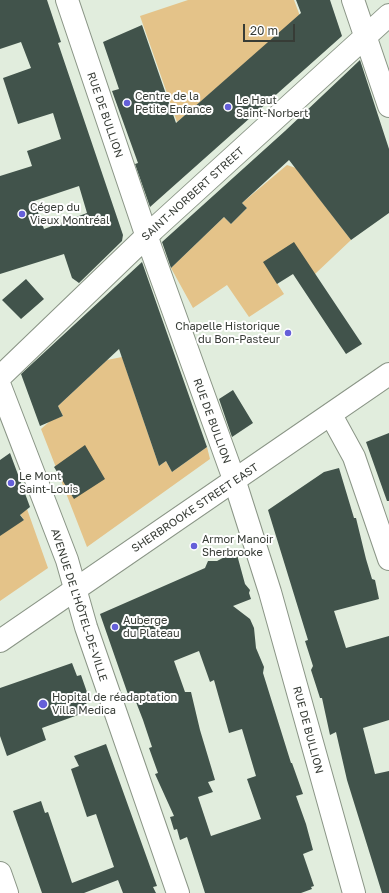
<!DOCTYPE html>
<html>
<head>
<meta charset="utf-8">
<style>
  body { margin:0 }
  #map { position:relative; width:389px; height:893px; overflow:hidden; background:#e1eddd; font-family:"Golos Text",sans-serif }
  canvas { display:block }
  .scale { position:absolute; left:243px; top:24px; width:52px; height:18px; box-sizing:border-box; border:2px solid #373c36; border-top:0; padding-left:5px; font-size:12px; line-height:14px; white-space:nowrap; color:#373c36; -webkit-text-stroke:3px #fff; paint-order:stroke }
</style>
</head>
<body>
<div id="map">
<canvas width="389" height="893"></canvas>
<div class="scale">20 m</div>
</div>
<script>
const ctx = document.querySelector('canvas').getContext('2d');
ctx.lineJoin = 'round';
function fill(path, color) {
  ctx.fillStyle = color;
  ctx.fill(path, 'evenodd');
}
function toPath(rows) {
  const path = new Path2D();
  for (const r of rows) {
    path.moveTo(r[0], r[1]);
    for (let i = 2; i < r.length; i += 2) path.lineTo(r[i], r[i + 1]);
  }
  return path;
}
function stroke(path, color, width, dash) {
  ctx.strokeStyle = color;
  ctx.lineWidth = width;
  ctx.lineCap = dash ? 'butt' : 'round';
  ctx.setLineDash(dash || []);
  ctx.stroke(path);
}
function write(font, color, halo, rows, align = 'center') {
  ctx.font = font + ' "Golos Text",sans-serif';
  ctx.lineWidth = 4;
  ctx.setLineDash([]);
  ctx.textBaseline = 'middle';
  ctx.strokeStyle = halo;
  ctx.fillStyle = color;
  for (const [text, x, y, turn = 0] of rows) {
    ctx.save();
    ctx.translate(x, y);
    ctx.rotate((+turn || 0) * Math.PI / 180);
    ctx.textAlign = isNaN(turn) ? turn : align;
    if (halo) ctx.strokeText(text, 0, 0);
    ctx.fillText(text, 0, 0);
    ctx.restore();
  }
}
const green = toPath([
  [188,0,294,0,300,16,177,122,140,16],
  [287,165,296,168,351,240,315,274,264,263,284,294,249,317,227,285,193,308,171,268,224,217,231,224,247,208,242,203],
  [122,357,159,466,166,461,172,472,207,447,210,459,87,547,41,429,50,421,63,416,58,406,107,360],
  [27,509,48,568,0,601,0,529,24,520,20,514]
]);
const building = toPath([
  [0,0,47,0,61,42,58,43,123,235,122,241,79,283,72,278,64,254,0,274,0,176,32,166,27,151,61,139,53,113,18,124,3,78,31,68,21,42,0,49],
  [79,186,87,213,44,229,34,201],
  [296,0,330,0,342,36,150,207,135,164,138,163,112,91,119,89,103,42,142,25,176,123,301,13],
  [360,60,389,149,389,213,351,240,289,160,242,203,247,208,231,224,224,217,171,268,162,242,285,131],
  [294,242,362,344,346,354,293,274,277,284,263,262],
  [142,262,207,447,172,472,166,461,159,466,119,349,58,406,63,416,40,426,21,374],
  [26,279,44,299,21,319,2,300],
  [233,390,253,423,232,437,219,399],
  [389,433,389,501,387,501,366,442],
  [85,445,105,479,74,499,54,467],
  [10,453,30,507,20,515,24,520,0,536,0,460],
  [339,468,354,518,356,518,366,559,372,579,375,580,379,599,334,611,346,648,389,636,389,720,363,728,375,774,389,771,389,893,382,893,347,780,336,732,330,735,322,698,320,698,311,670,313,666,305,641,308,640,268,510,324,472],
  [236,551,245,584,250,590,249,593,251,599,233,606,250,619,254,628,256,648,264,667,263,673,291,763,292,763,303,794,296,796,306,824,313,850,303,854,314,886,311,887,312,889,301,893,205,893,187,837,180,840,177,829,174,830,170,817,174,816,155,774,158,773,149,748,152,747,143,720,136,702,131,703,100,614,205,568,208,561,217,561],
  [199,651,210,682,214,680,229,733,242,729,256,776,247,779,261,819,211,836,198,797,213,792,208,782,215,780,200,730,191,692,185,692,174,661],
  [72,663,77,676,81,675,88,695,84,697,89,711,42,728,46,740,7,756,0,736,0,688],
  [106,744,157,886,153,887,156,893,123,893,118,880,84,893,42,893,13,811,41,801,45,813,48,812,72,883,114,867,96,814,87,817,71,769,79,766,74,756]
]);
const minor = toPath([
  [67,0,151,249,235,482,270,592,354,893],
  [353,0,389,106],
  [0,377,154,229,389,15],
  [0,386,67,560,86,627,178,893],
  [331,415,354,457,389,559],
  [0,873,7,893]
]);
const major = toPath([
  [0,641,389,374]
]);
const markers = [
  [127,103,4,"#655fd9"],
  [228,107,4,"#655fd9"],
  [22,214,4,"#655fd9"],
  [288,333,4,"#655fd9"],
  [11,483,4,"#655fd9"],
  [194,546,4,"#655fd9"],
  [115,627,4,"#655fd9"],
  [43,704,5,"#655fd9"]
];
const poiNames = [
  ["Centre de la",135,97],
  ["Petite Enfance",135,110],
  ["Le Haut",236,101],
  ["Saint-Norbert",236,114],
  ["Cégep du",30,208],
  ["Vieux Montréal",30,221],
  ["Chapelle Historique",280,327,"right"],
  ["du Bon-Pasteur",280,340,"right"],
  ["Le Mont",19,477],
  ["Saint-Louis",19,490],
  ["Armor Manoir",202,540],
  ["Sherbrooke",202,553],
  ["Auberge",123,621],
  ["du Plateau",123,634],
  ["Hopital de réadaptation",52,698],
  ["Villa Medica",52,711]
];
const streetNames = [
  ["RUE DE BULLION",105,115,71],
  ["SAINT-NORBERT STREET",193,194,-42],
  ["RUE DE BULLION",212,421,70],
  ["SHERBROOKE STREET EAST",195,508,-34],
  ["AVENUE DE L'HÔTEL-DE-VILLE",79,605,72],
  ["RUE DE BULLION",308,730,75]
];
fill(green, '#e4c389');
fill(building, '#41534b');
stroke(minor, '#8a9586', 24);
stroke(major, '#8a9586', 24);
stroke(minor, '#fff', 22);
stroke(major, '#fff', 22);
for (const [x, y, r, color] of markers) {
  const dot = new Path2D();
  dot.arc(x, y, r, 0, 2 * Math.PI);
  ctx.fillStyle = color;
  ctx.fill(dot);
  stroke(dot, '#fff', 1.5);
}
write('11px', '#373c36', '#fff', poiNames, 'left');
write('11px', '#373c36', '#fff', streetNames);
</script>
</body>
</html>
